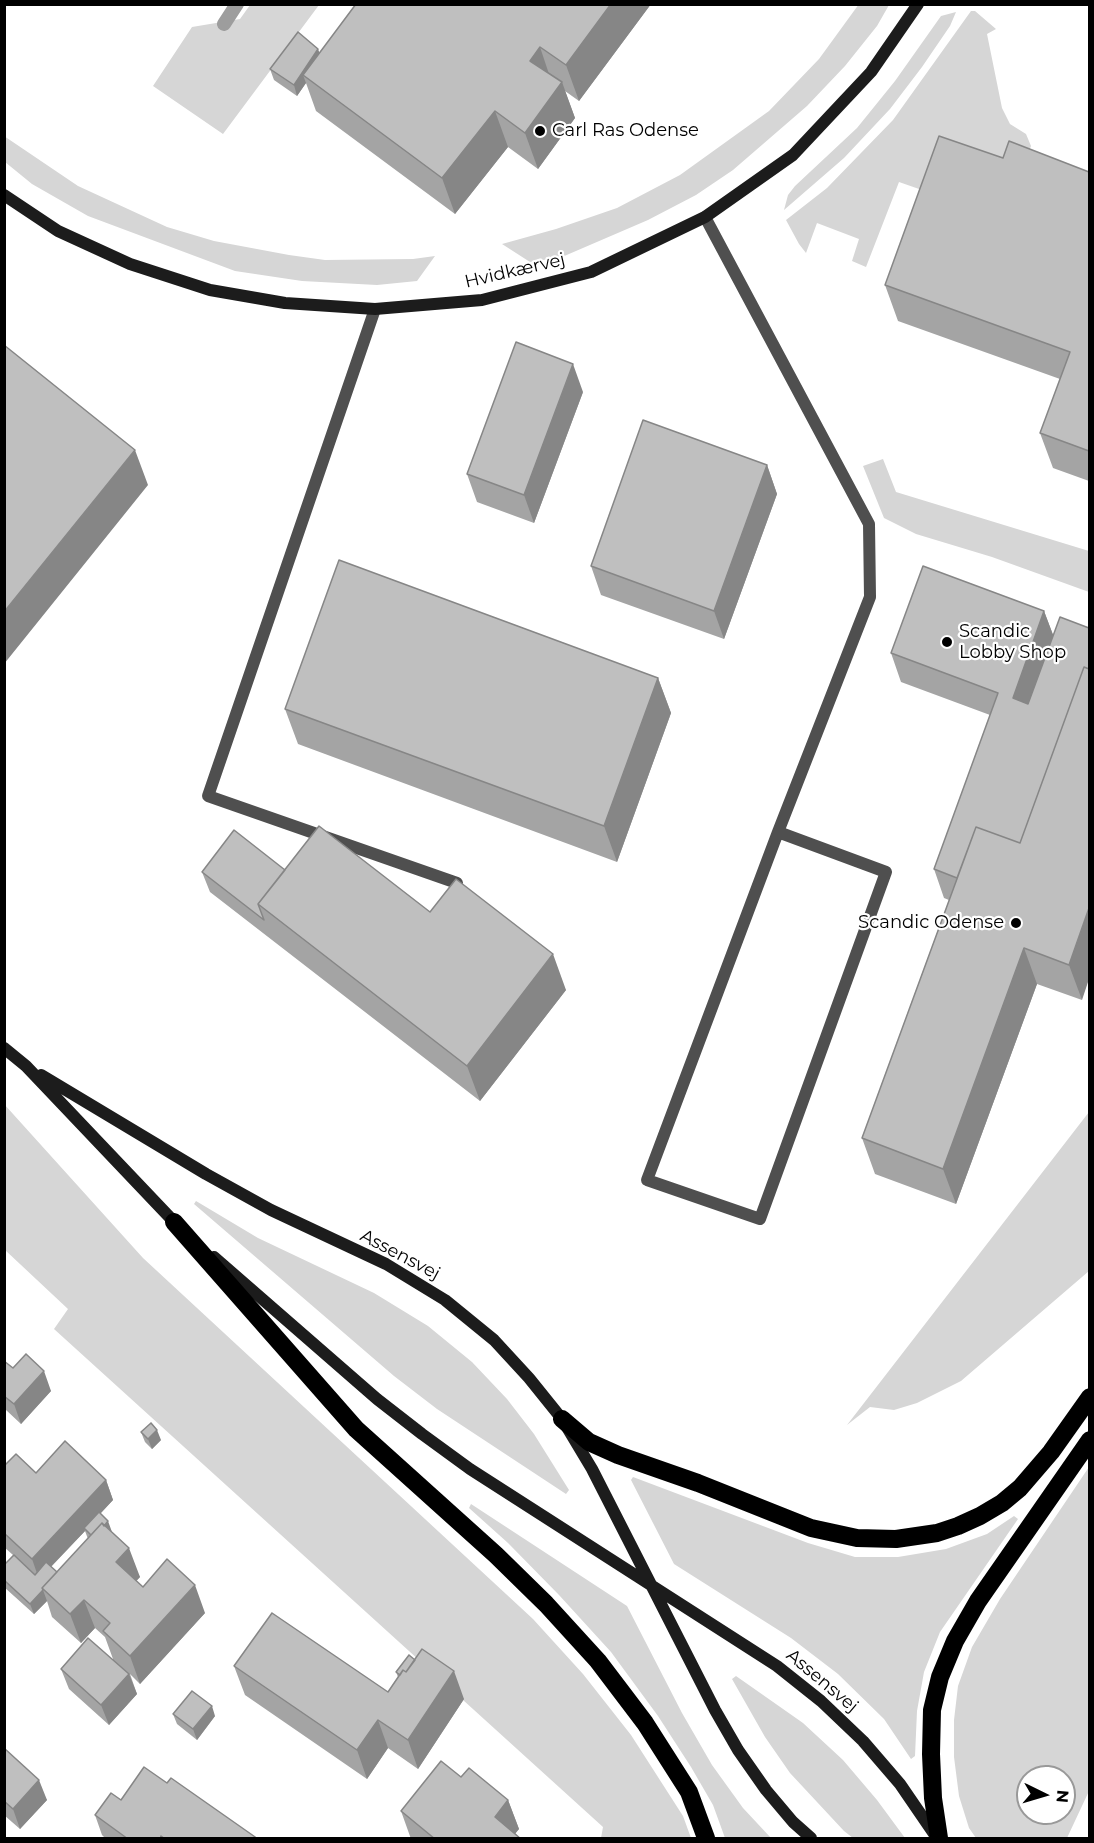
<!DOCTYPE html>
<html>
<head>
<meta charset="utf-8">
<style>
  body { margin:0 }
  #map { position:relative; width:1094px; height:1843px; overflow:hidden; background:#fff; font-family:Montserrat,sans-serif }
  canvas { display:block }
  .frame { position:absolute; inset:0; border:6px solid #000; pointer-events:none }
  .north { position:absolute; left:1016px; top:1765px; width:60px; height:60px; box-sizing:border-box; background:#fff; border:2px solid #999; border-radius:50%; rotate:95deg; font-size:16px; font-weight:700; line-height:24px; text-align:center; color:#000 }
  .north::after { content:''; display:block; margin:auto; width:21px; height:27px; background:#000; clip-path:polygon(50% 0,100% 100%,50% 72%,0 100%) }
</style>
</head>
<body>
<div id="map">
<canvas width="1094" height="1843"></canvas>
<div class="frame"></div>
<div class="north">N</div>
</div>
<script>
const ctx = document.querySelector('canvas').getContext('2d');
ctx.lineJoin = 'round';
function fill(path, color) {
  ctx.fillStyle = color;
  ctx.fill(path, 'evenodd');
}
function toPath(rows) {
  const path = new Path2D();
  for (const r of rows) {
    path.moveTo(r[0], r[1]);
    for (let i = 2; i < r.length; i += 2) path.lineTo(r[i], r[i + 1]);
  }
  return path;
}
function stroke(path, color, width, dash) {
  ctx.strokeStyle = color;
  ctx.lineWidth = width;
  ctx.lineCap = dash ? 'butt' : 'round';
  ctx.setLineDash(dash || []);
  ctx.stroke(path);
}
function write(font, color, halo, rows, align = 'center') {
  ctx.font = font + ' Montserrat,sans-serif';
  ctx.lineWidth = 4.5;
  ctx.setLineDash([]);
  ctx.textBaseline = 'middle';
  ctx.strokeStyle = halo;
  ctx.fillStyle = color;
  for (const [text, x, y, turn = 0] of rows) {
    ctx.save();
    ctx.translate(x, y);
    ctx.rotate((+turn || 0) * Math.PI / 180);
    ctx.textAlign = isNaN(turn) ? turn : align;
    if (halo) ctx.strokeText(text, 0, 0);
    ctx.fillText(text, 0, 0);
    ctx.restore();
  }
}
const green = toPath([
  [859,4,889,5,877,26,845,66,807,106,733,170,696,195,648,220,562,257,530,262,502,244,556,229,617,208,680,175,769,111,819,59],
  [250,5,319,5,223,134,153,86,192,27,240,19],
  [971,11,975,11,996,29,987,34,1002,108,1010,124,1026,134,1031,146,1022,170,942,197,899,182,866,267,852,261,859,239,817,223,806,253,799,244,786,220,827,188,893,120],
  [956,12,950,26,922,67,890,109,844,158,784,210,788,195,795,186,857,128,895,81,941,16],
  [4,136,78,186,167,227,214,241,289,255,325,260,413,259,435,256,417,281,377,285,302,281,235,271,88,216,32,184,5,162],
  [883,459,896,492,1089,551,1089,592,992,557,916,534,884,518,863,466],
  [4,1104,143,1258,533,1619,583,1674,631,1735,683,1816,691,1838,601,1838,603,1827,54,1329,68,1309,5,1250],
  [1089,1112,1089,1271,961,1381,917,1403,894,1410,870,1407,847,1425],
  [196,1201,258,1238,374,1293,428,1326,472,1362,507,1399,534,1434,569,1490,566,1494,437,1409,394,1376,194,1204],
  [1089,1467,1089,1791,1067,1838,976,1838,969,1828,959,1796,954,1757,954,1720,958,1686,972,1647,1000,1599],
  [1028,1777,1064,1777,1064,1813,1028,1813],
  [633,1477,808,1543,855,1557,898,1557,946,1549,987,1534,1014,1516,1018,1519,940,1632,924,1672,917,1711,915,1756,911,1759,884,1719,838,1674,791,1638,674,1564,631,1480],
  [471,1504,627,1606,682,1713,712,1765,743,1808,771,1838,725,1838,713,1805,691,1767,658,1716,611,1652,559,1595,508,1543,469,1508],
  [736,1676,803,1723,843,1760,877,1800,905,1838,853,1838,844,1831,790,1773,765,1737,732,1679]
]);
const stream = toPath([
  [224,24,237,4]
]);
const lane = toPath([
  [705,217,869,524,870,597,778,832,647,1180,760,1219,886,872,778,832],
  [375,309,208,796,457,883]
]);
const secondary = toPath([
  [4,195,58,231,130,264,210,290,285,303,375,309,482,300,591,272,705,217,793,155,871,72,918,4],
  [4,1048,26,1066,178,1226],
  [41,1075,206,1174,271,1210,386,1264,445,1300,494,1340,529,1378,562,1419,592,1469,715,1710,738,1750,766,1790,793,1822,811,1838],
  [214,1257,377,1399,422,1434,470,1469,777,1666,821,1701,863,1741,900,1784,937,1838]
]);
const highway = toPath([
  [174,1222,356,1429,496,1555,546,1604,598,1661,645,1723,689,1792,706,1838],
  [562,1419,589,1442,618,1455,698,1483,811,1528,857,1538,896,1539,937,1533,958,1526,980,1516,1002,1503,1020,1488,1051,1452,1090,1397],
  [939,1838,933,1798,931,1754,932,1710,940,1677,955,1641,978,1601,1090,1440]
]);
const wall = toPath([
  [356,4,651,4,579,101,565,91,575,118,538,169,508,147,455,214,316,111,306,83,297,96,274,80,270,69,320,53],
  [1003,158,1089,172,1089,481,1053,468,1040,433,1060,379,898,321,885,285],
  [583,392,534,523,477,502,467,474],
  [767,465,777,494,724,639,601,595,591,566],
  [1044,611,1053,635,1082,1000,1037,984,956,1204,875,1174,862,1138,949,900,944,898,934,869,990,715,901,682,891,653],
  [658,678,671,713,617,862,298,744,285,709],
  [285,870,430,912,566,990,480,1101,210,892,202,872],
  [4,1361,13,1368,51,1391,21,1424,6,1410,4,1412],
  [141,1432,161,1440,152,1449,145,1442],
  [4,1466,36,1473,106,1480,113,1500,100,1514,140,1577,136,1581,143,1587,205,1613,140,1684,130,1674,137,1694,109,1725,69,1689,61,1669,113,1659,105,1637,95,1628,81,1643,52,1617,47,1601,34,1614,4,1587,4,1565,13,1555,4,1547],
  [85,1531,88,1539,57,1572,51,1567],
  [415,1660,464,1699,418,1769,388,1748,367,1779,245,1695,234,1666,388,1692,398,1677,396,1672],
  [173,1714,215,1716,197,1740,177,1724],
  [4,1748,47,1800,20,1829,4,1815],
  [461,1777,508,1800,519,1829,515,1833,521,1839,411,1839,401,1811],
  [167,1783,258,1839,106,1839,102,1835,95,1815,121,1800]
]);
const shadedWall = toPath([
  [611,4,651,4,579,101,566,65],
  [540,47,552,83,530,61],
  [318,49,322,59,303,75,306,83,297,96,294,85],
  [562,82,575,118,538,169,525,133],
  [495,111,508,147,455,214,442,178],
  [573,364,583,392,534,523,524,495],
  [135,450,148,485,4,664,4,612],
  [767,465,777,494,724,639,714,611],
  [1044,611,1055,640,1023,727,1013,698],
  [658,678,671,713,617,862,604,826],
  [1089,908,1089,979,1082,1000,1069,965],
  [1024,948,1037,984,956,1204,943,1169],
  [553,954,566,990,480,1101,467,1066],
  [44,1371,51,1391,21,1424,14,1404],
  [157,1430,161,1440,152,1449,148,1439],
  [106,1480,113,1500,85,1530,84,1528,85,1531,39,1579,32,1559],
  [108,1521,112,1532,97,1548,93,1537],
  [129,1548,140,1577,127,1591,116,1562],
  [195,1585,205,1613,140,1684,130,1656],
  [43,1590,47,1601,34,1614,30,1604],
  [84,1600,95,1628,81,1643,70,1614],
  [454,1671,464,1699,418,1769,408,1740],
  [129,1674,137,1694,109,1725,101,1705],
  [212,1706,215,1716,197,1740,193,1729],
  [378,1720,388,1748,367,1779,357,1750],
  [39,1780,47,1800,20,1829,13,1809],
  [508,1800,519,1829,511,1839,495,1817]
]);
const building = toPath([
  [356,4,611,4,566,65,540,47,530,61,562,82,525,133,495,111,442,178,303,75,356,4],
  [298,32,318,49,294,85,270,69,298,32],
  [939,136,1003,158,1009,141,1089,172,1089,451,1040,433,1070,352,885,285,939,136],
  [516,342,573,364,524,495,467,474,516,342],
  [4,345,135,450,4,612,4,345],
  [643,420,767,465,714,611,591,566,643,420],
  [339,560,658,678,604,826,285,709,339,560],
  [923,566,1044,611,1013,698,1028,704,1060,617,1089,628,1089,669,1084,667,1020,843,976,827,957,878,934,869,998,693,891,653,923,566],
  [1084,667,1089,669,1089,908,1069,965,1024,948,943,1169,862,1138,976,827,1020,843,1084,667],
  [319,826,430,912,456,879,553,954,467,1066,258,904,319,826],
  [234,830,285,870,258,904,264,920,202,872,234,830],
  [26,1354,44,1371,14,1404,4,1396,4,1361,13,1368,26,1354],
  [151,1423,157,1430,148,1439,141,1432,151,1423],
  [65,1441,106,1480,32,1559,4,1533,4,1466,16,1454,36,1473,65,1441],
  [99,1512,108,1521,104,1526,102,1523,91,1535,84,1528,99,1512],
  [102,1523,129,1548,116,1562,143,1587,167,1559,195,1585,130,1656,103,1631,110,1623,84,1600,70,1614,42,1588,102,1523],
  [14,1555,35,1575,46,1562,57,1572,42,1588,43,1590,30,1604,4,1580,4,1565,14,1555],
  [272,1613,388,1692,403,1670,406,1672,422,1649,454,1671,408,1740,378,1720,357,1750,234,1666,272,1613],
  [88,1638,129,1674,101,1705,61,1669,88,1638],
  [409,1655,415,1660,406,1672,403,1670,400,1675,396,1672,409,1655],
  [192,1691,212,1706,193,1729,173,1714,192,1691],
  [4,1748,39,1780,13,1809,4,1801,4,1748],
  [441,1761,461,1777,469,1768,508,1800,495,1817,521,1839,435,1839,401,1811,441,1761],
  [144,1767,167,1783,171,1778,258,1839,165,1839,161,1836,160,1839,128,1839,95,1815,111,1793,121,1800,144,1767]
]);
const markers = [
  [540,131,6,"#000"],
  [947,642,6,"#000"],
  [1016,923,6,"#000"]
];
const poiNames = [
  ["Carl Ras Odense",552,131],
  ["Scandic",959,632],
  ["Lobby Shop",959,653],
  ["Scandic Odense",1004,923,"right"]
];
const streetNames = [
  ["Hvidkærvej",515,271,-13],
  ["Assensvej",400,1255,28],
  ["Assensvej",822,1681,40]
];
fill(green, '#d6d6d6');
stroke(stream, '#9d9d9d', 14);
stroke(lane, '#4f4f4f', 12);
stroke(secondary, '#1c1c1c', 12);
stroke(highway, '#000', 18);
fill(wall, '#a4a4a4');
fill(shadedWall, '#868686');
fill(building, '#bfbfbf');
stroke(building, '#868686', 1.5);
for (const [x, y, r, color] of markers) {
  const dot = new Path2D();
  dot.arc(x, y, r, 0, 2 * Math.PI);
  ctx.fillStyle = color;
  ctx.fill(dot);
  stroke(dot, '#fff', 2);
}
write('18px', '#000', '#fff', poiNames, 'left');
write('18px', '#000', '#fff', streetNames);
</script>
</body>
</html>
